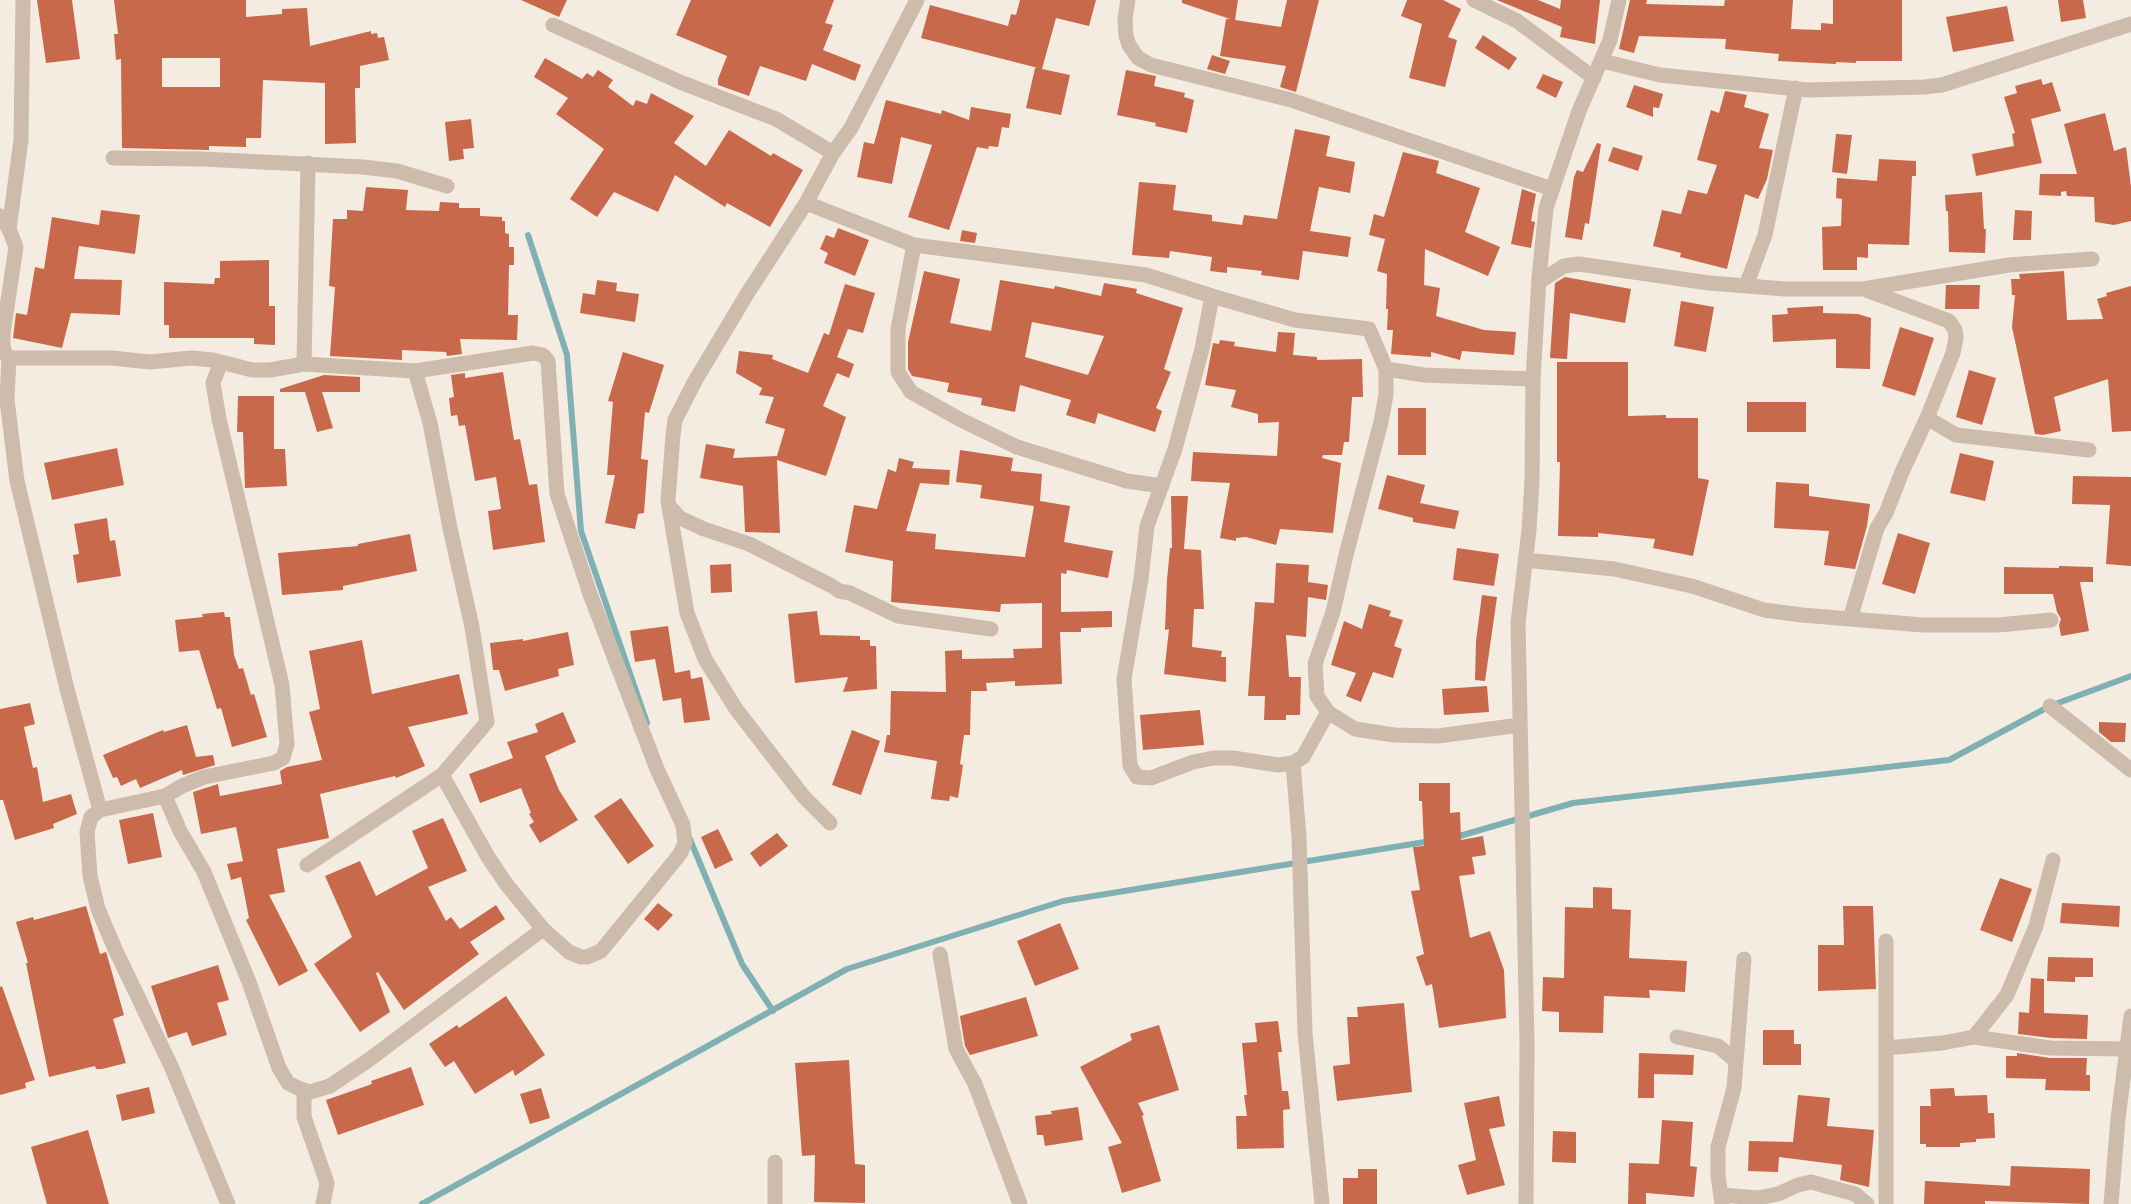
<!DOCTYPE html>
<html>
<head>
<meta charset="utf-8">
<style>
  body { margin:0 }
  canvas { display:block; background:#f4ebe1 }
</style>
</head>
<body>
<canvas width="2131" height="1204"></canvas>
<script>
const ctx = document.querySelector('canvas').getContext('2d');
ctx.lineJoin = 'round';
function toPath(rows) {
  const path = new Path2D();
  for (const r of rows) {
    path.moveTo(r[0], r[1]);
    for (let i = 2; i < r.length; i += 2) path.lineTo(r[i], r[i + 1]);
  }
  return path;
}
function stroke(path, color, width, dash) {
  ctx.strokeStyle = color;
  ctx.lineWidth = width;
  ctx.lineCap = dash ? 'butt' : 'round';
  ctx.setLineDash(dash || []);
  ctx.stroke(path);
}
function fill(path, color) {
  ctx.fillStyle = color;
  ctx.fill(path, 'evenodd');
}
const stream = toPath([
  [528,235,567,355,581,531,647,723],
  [689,837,742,964,773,1011],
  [1456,837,1573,803,1949,760,2050,706,2131,676],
  [422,1204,847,969,1063,901,1431,841]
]);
const building = toPath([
  [37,0,72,0,80,59,46,63],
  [114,0,246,0,246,17,282,14,282,9,307,8,310,46,371,31,371,34,377,33,378,38,384,37,389,60,360,66,360,88,355,88,356,143,325,144,325,83,263,80,261,138,246,138,246,147,209,146,209,150,122,148,121,59,116,60,114,34,118,34],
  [162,58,220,58,220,87,162,87],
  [521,0,567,0,559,17],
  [691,0,834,0,825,23,833,25,823,50,861,65,855,81,812,64,806,81,760,66,749,96,718,85,718,79,727,56,676,35],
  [1020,0,1096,0,1089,26,1056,18,1042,69,1070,75,1061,115,1026,108,1035,68,1038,68,921,38,930,5,1008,26,1011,14,1016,15],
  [1182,0,1238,0,1235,20,1281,27,1287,0,1319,0,1296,92,1280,87,1286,66,1220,56,1226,19,1230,19,1182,3],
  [1407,0,1443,0,1461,9,1448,37,1457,40,1445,87,1409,78,1422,24,1401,16],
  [1497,0,1538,0,1560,9,1561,0,1600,0,1595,44,1560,37,1562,27],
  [1630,0,1647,0,1646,4,1724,6,1725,0,1793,0,1791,29,1821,30,1821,23,1833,24,1833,0,1902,0,1902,61,1856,61,1856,63,1836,62,1836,64,1778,61,1779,54,1725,49,1726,39,1639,36,1634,53,1619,49],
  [2058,0,2083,0,2086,18,2061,22],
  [2007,6,2014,41,1953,52,1946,17],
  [1483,35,1517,58,1509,70,1475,48],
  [1212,55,1230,61,1225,74,1207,69],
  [545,58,582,79,587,73,593,77,598,70,613,80,608,87,633,106,636,100,647,104,651,93,694,116,674,143,706,166,729,130,771,156,773,153,803,170,770,227,727,203,725,207,675,175,658,212,614,192,597,217,570,199,604,149,556,114,568,98,534,77],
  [1126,70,1156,76,1154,86,1185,93,1184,97,1194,100,1187,133,1155,126,1156,123,1117,115],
  [1543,74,1563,82,1556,98,1536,88],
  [2041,79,2043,85,2052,82,2061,111,2031,119,2042,163,1976,176,1972,154,2014,146,2012,134,2015,133,2004,97,2017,93,2015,86],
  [1634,85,1663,94,1659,108,1653,107,1653,117,1626,107],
  [1725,91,1747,95,1744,107,1769,114,1759,148,1773,150,1767,179,1758,199,1745,194,1727,269,1680,257,1681,253,1653,246,1662,210,1681,214,1688,190,1707,194,1717,165,1697,160,1711,110,1719,113],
  [886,100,941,114,942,110,969,120,971,107,1011,114,1009,128,1002,127,998,147,989,146,988,149,977,147,949,230,908,217,932,145,901,137,892,184,857,177,864,142,874,144],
  [2105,113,2114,151,2126,147,2131,187,2131,221,2114,225,2095,222,2094,197,2067,196,2066,191,2061,192,2061,196,2039,195,2040,174,2077,174,2064,124],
  [471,119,474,148,463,149,464,159,449,161,445,122],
  [1295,129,1330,136,1326,156,1355,162,1350,193,1319,187,1310,231,1351,237,1348,257,1303,251,1299,280,1261,275,1262,271,1227,267,1227,273,1210,271,1212,257,1170,251,1169,258,1132,255,1139,182,1176,185,1173,210,1212,215,1212,221,1242,225,1244,215,1277,219],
  [1836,134,1852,135,1847,174,1832,172],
  [1597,143,1601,144,1589,224,1585,223,1582,240,1565,237,1574,177,1577,170,1583,172],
  [1613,147,1643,156,1638,171,1608,161],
  [1403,152,1439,161,1436,173,1480,188,1465,232,1500,247,1488,276,1425,249,1424,285,1440,288,1436,316,1484,330,1516,332,1514,355,1462,351,1460,360,1431,352,1431,357,1391,354,1393,330,1387,330,1388,309,1386,309,1387,274,1377,271,1385,239,1369,235,1374,214,1384,217],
  [1879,159,1916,161,1916,176,1912,176,1909,245,1868,244,1868,258,1857,257,1857,270,1823,270,1822,227,1841,226,1842,199,1836,198,1837,178,1877,181],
  [366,187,408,190,406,210,439,211,440,202,459,203,459,208,480,208,480,216,502,217,502,221,505,221,505,233,509,234,509,247,514,247,514,265,509,265,508,315,518,315,517,340,460,339,462,354,447,356,446,352,402,350,402,360,330,356,335,287,329,286,333,219,347,219,347,210,363,211],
  [1522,189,1536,194,1531,221,1535,222,1531,248,1511,244],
  [1982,192,1984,229,1986,229,1985,253,1949,252,1948,211,1946,211,1945,195],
  [101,210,140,215,135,254,79,246,74,279,122,280,120,315,71,313,62,348,13,338,16,313,27,315,35,267,44,269,52,217,99,225],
  [2015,210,2032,211,2031,240,2013,240],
  [838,228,869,240,855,276,824,263,828,253,820,249,826,235,834,238],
  [962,230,977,233,975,243,960,241],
  [269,260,269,306,275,306,275,345,254,344,254,338,169,338,169,325,164,325,164,282,214,284,215,278,220,278,220,261],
  [924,271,960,279,950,323,991,331,1000,280,1054,289,1055,286,1101,296,1104,283,1137,289,1136,293,1183,308,1164,369,1171,372,1156,408,1162,411,1155,432,1098,413,1095,424,1066,415,1071,400,1020,385,1015,412,981,405,982,398,947,392,949,383,912,376,908,369,908,342],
  [1032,322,1104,336,1088,375,1025,357],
  [2064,271,2067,320,2103,319,2097,299,2107,296,2106,293,2131,286,2131,431,2112,432,2108,379,2054,397,2061,431,2043,435,2035,434,2012,327,2015,295,2012,295,2011,279,2020,279,2019,274],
  [1565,277,1631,289,1625,323,1570,313,1567,359,1550,358,1555,283],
  [597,280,617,283,616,291,639,294,635,322,580,313,583,293,595,295],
  [845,284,875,293,863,333,848,329,837,357,854,364,849,378,837,373,823,406,846,417,826,476,777,460,780,533,745,532,743,486,700,478,706,444,735,449,733,458,777,456,785,429,765,423,774,397,759,395,762,388,736,373,739,351,773,355,772,359,808,373,824,333,829,335],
  [1946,285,1980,285,1979,309,1945,309],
  [1681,301,1714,307,1706,352,1674,346],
  [1823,306,1823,313,1858,314,1871,318,1870,369,1836,368,1836,339,1773,342,1772,315,1788,314,1787,308],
  [1900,327,1934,338,1915,396,1882,386],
  [1278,332,1295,333,1293,355,1317,357,1317,360,1362,359,1363,397,1352,397,1349,442,1344,442,1342,455,1323,455,1322,458,1341,463,1333,533,1280,529,1276,545,1246,537,1236,538,1236,541,1220,538,1230,483,1191,481,1193,452,1277,456,1279,422,1258,423,1258,414,1231,407,1236,390,1205,385,1213,343,1219,344,1220,340,1235,342,1234,346,1276,352],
  [623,352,664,365,649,413,645,412,641,459,648,460,644,513,638,514,635,529,605,523,615,475,607,475,613,402,608,401],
  [1557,362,1628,362,1628,416,1666,415,1666,418,1698,418,1698,478,1709,480,1693,556,1653,548,1655,539,1598,533,1598,537,1558,536,1560,462,1557,462],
  [1969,370,1996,378,1982,425,1956,417],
  [503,372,514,440,520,439,529,485,537,484,545,542,493,550,488,511,501,509,496,477,475,481,465,425,459,426,457,415,451,416,449,398,454,397,451,375,465,373,465,378],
  [324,375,360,377,360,392,322,392,333,428,317,432,305,392,280,392,280,389],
  [238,396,274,396,274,449,285,449,287,486,245,488,243,432,237,432],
  [1747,402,1806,402,1806,432,1747,432],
  [1398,408,1426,408,1426,455,1398,455],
  [117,448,124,485,52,500,44,463],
  [960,450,1013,458,1011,471,1042,474,1040,501,1070,506,1064,542,1113,551,1108,578,1067,570,1066,574,1061,573,1061,612,1112,611,1112,627,1081,628,1081,632,1060,632,1062,684,1015,686,1015,681,986,683,987,691,971,691,970,735,964,735,960,764,963,765,958,798,950,796,949,801,931,799,937,761,884,752,887,735,890,735,891,691,946,692,945,651,962,650,962,659,1014,658,1013,649,1042,648,1042,603,1001,604,1000,612,891,602,893,561,845,552,854,505,877,509,888,469,896,472,899,458,914,462,912,468,950,470,949,485,920,483,906,531,936,534,935,549,1025,557,1034,506,980,498,982,485,956,482],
  [1960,453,1994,461,1985,501,1950,493],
  [1387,475,1425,485,1420,503,1459,511,1455,529,1413,522,1413,518,1378,509],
  [2073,476,2131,477,2131,566,2106,564,2110,505,2072,504],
  [1776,482,1809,484,1809,496,1870,504,1867,526,1855,569,1824,565,1829,531,1774,528],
  [1171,496,1188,496,1184,549,1201,550,1204,609,1194,609,1192,647,1222,651,1221,657,1226,657,1226,682,1164,674,1169,629,1165,630,1167,580,1170,548,1172,548],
  [107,518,110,541,115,540,121,576,77,583,73,555,79,554,74,524],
  [1898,533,1930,543,1915,594,1882,584],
  [410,534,417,571,343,586,343,590,282,595,278,553,358,546,358,544],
  [1457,548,1499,554,1494,586,1453,580],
  [1276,563,1309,565,1308,582,1328,585,1326,600,1308,597,1306,637,1286,635,1289,677,1301,677,1300,715,1286,715,1286,720,1264,720,1265,696,1248,696,1255,602,1274,603],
  [731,564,732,592,711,593,710,565],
  [2059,566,2093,567,2093,582,2080,582,2089,631,2061,636,2059,625,2061,619,2057,612,2053,594,2004,594,2004,567,2059,568],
  [1482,595,1497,597,1485,681,1475,680,1476,641],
  [1369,604,1391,611,1389,616,1403,620,1394,646,1402,649,1393,678,1373,672,1361,702,1346,696,1356,673,1331,665,1344,621,1362,629],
  [817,611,820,635,860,636,860,640,870,640,870,646,876,646,877,689,843,692,848,677,795,683,788,614],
  [224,612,225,617,230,617,234,655,239,669,243,668,251,695,254,694,267,737,232,747,221,708,217,709,199,650,179,652,175,620,203,617,202,614],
  [668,626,675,673,690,670,691,679,702,677,710,720,684,723,681,698,663,701,655,659,635,662,630,631],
  [568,632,574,665,558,669,559,676,505,691,499,670,493,670,490,643,523,639,523,641],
  [362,640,372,694,459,674,468,714,408,727,425,766,396,778,395,776,320,794,329,838,277,849,285,892,269,895,308,971,279,986,246,920,249,918,241,877,231,880,227,864,243,861,236,827,201,834,193,792,218,784,220,796,282,784,280,771,287,767,322,760,309,712,320,709,309,651],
  [1487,686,1489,712,1444,715,1442,689],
  [30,703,35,724,24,727,33,768,37,767,43,802,71,794,77,814,53,824,54,828,15,840,3,800,0,800,0,709],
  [1200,710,1204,745,1143,750,1140,715],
  [563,712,576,742,545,756,559,790,578,820,540,843,529,825,534,822,529,814,531,813,521,788,480,803,469,774,513,758,507,742,538,732,535,724],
  [2099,722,2126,723,2125,742,2111,742,2099,732],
  [187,725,196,757,213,755,215,765,183,775,182,770,140,788,136,779,121,786,117,777,113,778,103,755,163,730,164,732],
  [852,730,880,741,861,795,832,785],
  [1419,783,1450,783,1450,813,1460,812,1461,840,1483,836,1486,855,1472,857,1475,874,1459,876,1470,938,1490,931,1504,970,1506,1018,1439,1028,1432,984,1426,986,1416,957,1424,954,1411,891,1420,890,1413,847,1424,846,1422,801,1419,801],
  [621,798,654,846,628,864,594,816],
  [153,813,162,857,128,864,119,820],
  [443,818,467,871,428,887,446,921,451,917,460,929,496,905,505,919,470,942,479,954,404,1010,378,972,376,973,390,1012,360,1032,314,964,352,937,325,876,360,861,376,896,428,868,412,831],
  [718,829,733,860,715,869,701,837],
  [777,833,788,846,760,867,750,853],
  [2000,878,2032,889,2012,942,1980,930],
  [1593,887,1612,888,1612,909,1631,910,1629,958,1687,961,1685,992,1649,990,1650,998,1604,996,1603,1033,1559,1032,1559,1012,1542,1011,1543,977,1564,978,1565,907,1593,908],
  [658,903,673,915,658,931,644,919],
  [2062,903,2120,906,2119,927,2060,923],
  [86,906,100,954,106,952,107,955,124,1015,113,1019,126,1063,102,1069,96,1069,95,1066,49,1077,26,963,28,963,16,922,33,917,34,920],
  [1843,906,1873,906,1876,989,1818,991,1818,945,1844,945],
  [1060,923,1079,969,1035,986,1017,941],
  [2048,957,2093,958,2093,977,2075,977,2075,982,2047,981],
  [218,965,229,1000,217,1003,227,1035,192,1046,187,1032,168,1038,151,986],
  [2031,978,2044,979,2044,1013,2088,1015,2087,1039,2051,1038,2018,1034,2019,1012,2029,1013],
  [2,986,35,1080,25,1083,26,1088,0,1095,0,987],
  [506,996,545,1055,515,1076,513,1070,475,1094,454,1061,445,1067,429,1044,457,1025,459,1028],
  [1026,997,1038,1036,970,1055,965,1046,960,1016],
  [1404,1003,1412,1092,1337,1101,1333,1066,1350,1064,1347,1017,1358,1017,1357,1007],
  [1278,1021,1282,1052,1278,1052,1282,1091,1288,1091,1290,1109,1283,1110,1284,1148,1237,1149,1236,1116,1247,1116,1244,1095,1247,1095,1242,1043,1257,1042,1255,1023],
  [1159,1025,1179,1090,1138,1103,1144,1115,1142,1116,1161,1181,1122,1193,1108,1147,1122,1143,1080,1067,1132,1040,1130,1034],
  [1763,1030,1794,1030,1794,1044,1801,1044,1801,1065,1763,1065],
  [1639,1053,1694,1055,1693,1075,1654,1074,1654,1098,1638,1098],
  [2017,1053,2050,1058,2087,1058,2086,1075,2090,1075,2090,1091,2045,1090,2046,1079,2006,1078,2006,1056,2017,1056],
  [849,1060,855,1164,865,1165,865,1203,814,1202,815,1155,802,1156,795,1063],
  [411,1067,424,1105,338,1135,326,1100,372,1084,371,1081],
  [149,1087,155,1113,122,1121,116,1095],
  [541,1088,550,1118,530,1124,520,1094],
  [1954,1088,1955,1096,1987,1095,1988,1113,1994,1113,1995,1138,1976,1139,1976,1142,1960,1143,1960,1147,1926,1147,1926,1144,1920,1144,1920,1106,1931,1106,1930,1089],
  [1798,1095,1830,1098,1827,1126,1874,1130,1869,1187,1840,1180,1842,1165,1779,1157,1778,1172,1748,1171,1749,1141,1793,1142],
  [1499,1096,1505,1126,1489,1129,1505,1185,1467,1195,1458,1165,1476,1160,1464,1103],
  [1078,1107,1083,1140,1045,1146,1043,1135,1037,1135,1035,1116,1052,1114,1051,1111],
  [1662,1120,1693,1122,1690,1166,1697,1167,1694,1197,1646,1193,1646,1204,1628,1204,1629,1163,1659,1164],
  [88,1130,109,1204,47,1204,31,1147],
  [1553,1131,1576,1132,1576,1163,1552,1162],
  [2011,1166,2090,1169,2089,1204,1985,1201,1985,1204,1924,1204,1925,1181,2010,1186],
  [1358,1169,1377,1169,1377,1204,1343,1204,1343,1178,1358,1178]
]);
const minor = toPath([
  [1128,0,1125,18,1126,36,1129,45,1138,58,1151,65,1291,100,1552,189],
  [1474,0,1517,21,1594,78],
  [553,25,680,82,776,119,833,153],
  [1602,61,1660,75,1808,90,1924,87,1942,85,2131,24],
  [113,158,202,159,363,167,397,171,447,186],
  [806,203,914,245,898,329,898,372,911,392,961,420,1017,447,1127,481,1162,486],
  [0,216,9,229,16,247,3,334,3,346,5,353,9,358,112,358,150,362,191,358,213,360,252,370,270,370,304,364,415,371,533,353,543,355,548,361,557,494,590,594,657,769,683,825,685,843,680,854,601,951,587,957,581,957,569,952,543,929,507,885,488,857,442,775],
  [9,229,21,140,23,0],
  [914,245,1146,275,1212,296],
  [1539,282,1564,266,1579,264,1709,283,1785,289,1863,289,2009,265,2092,259],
  [1746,286,1765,235,1796,88],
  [9,358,7,400,17,481,67,689,100,810],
  [221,362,213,383,219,419,282,685,287,744,283,758,274,763,204,777,182,786,165,796,100,810,91,817,87,832,90,876,98,909,115,949,171,1066,228,1204],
  [304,364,308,163],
  [1386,369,1386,395,1381,422,1346,555,1333,612,1315,664,1317,696,1328,712,1355,729,1394,735,1438,736,1520,725],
  [1927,418,1956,435,2089,450],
  [669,506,680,518,704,529,749,544,832,586,839,591,850,593,898,616,991,629],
  [1525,560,1614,569,1692,586,1764,610,1802,615,1923,625,1998,625,2051,620],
  [1850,619,1877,528,1886,513,1902,472,1927,418,1953,353,1956,338,1955,330,1949,321,1866,290],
  [2050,706,2131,770],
  [1328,712,1303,757,1293,763,1278,765,1233,758,1214,758,1193,762,1151,778,1137,777,1130,766,1124,679,1141,579,1147,526,1175,449,1202,349,1212,296,1295,320,1369,329,1386,369,1424,375,1533,379],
  [1293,763,1299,837,1305,1033,1322,1204],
  [165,796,180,831,204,872,249,982,279,1068,288,1083,298,1088,310,1092,330,1086,370,1059,543,929],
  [830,823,804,797,736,709,705,659,687,613,668,501,673,435,675,420,695,381,747,294,806,203,833,153,851,128,917,0],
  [307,865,442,775,487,722,472,627,450,528,430,423,415,371],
  [940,954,956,1049,975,1084,1020,1204],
  [1677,1037,1718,1046,1736,1061],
  [1974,1037,2050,1048,2127,1049],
  [1886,1048,1942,1043,1974,1037,2007,995,2036,926,2053,860],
  [304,1090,304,1117,327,1183,323,1204],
  [1722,1195,1758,1198,1778,1194,1798,1185,1811,1182,1855,1194,1867,1204],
  [775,1204,775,1162],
  [1526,1204,1527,1043,1518,623,1529,530,1532,481,1533,379,1539,278,1546,208,1579,111,1610,40,1619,0],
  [1722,1204,1718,1176,1718,1147,1734,1088,1744,959],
  [1886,1204,1886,941],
  [2111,1204,2118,1119,2131,1016]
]);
stroke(stream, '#7fb0b2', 6);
fill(building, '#c8694b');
stroke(minor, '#cdbbac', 15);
</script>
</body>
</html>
